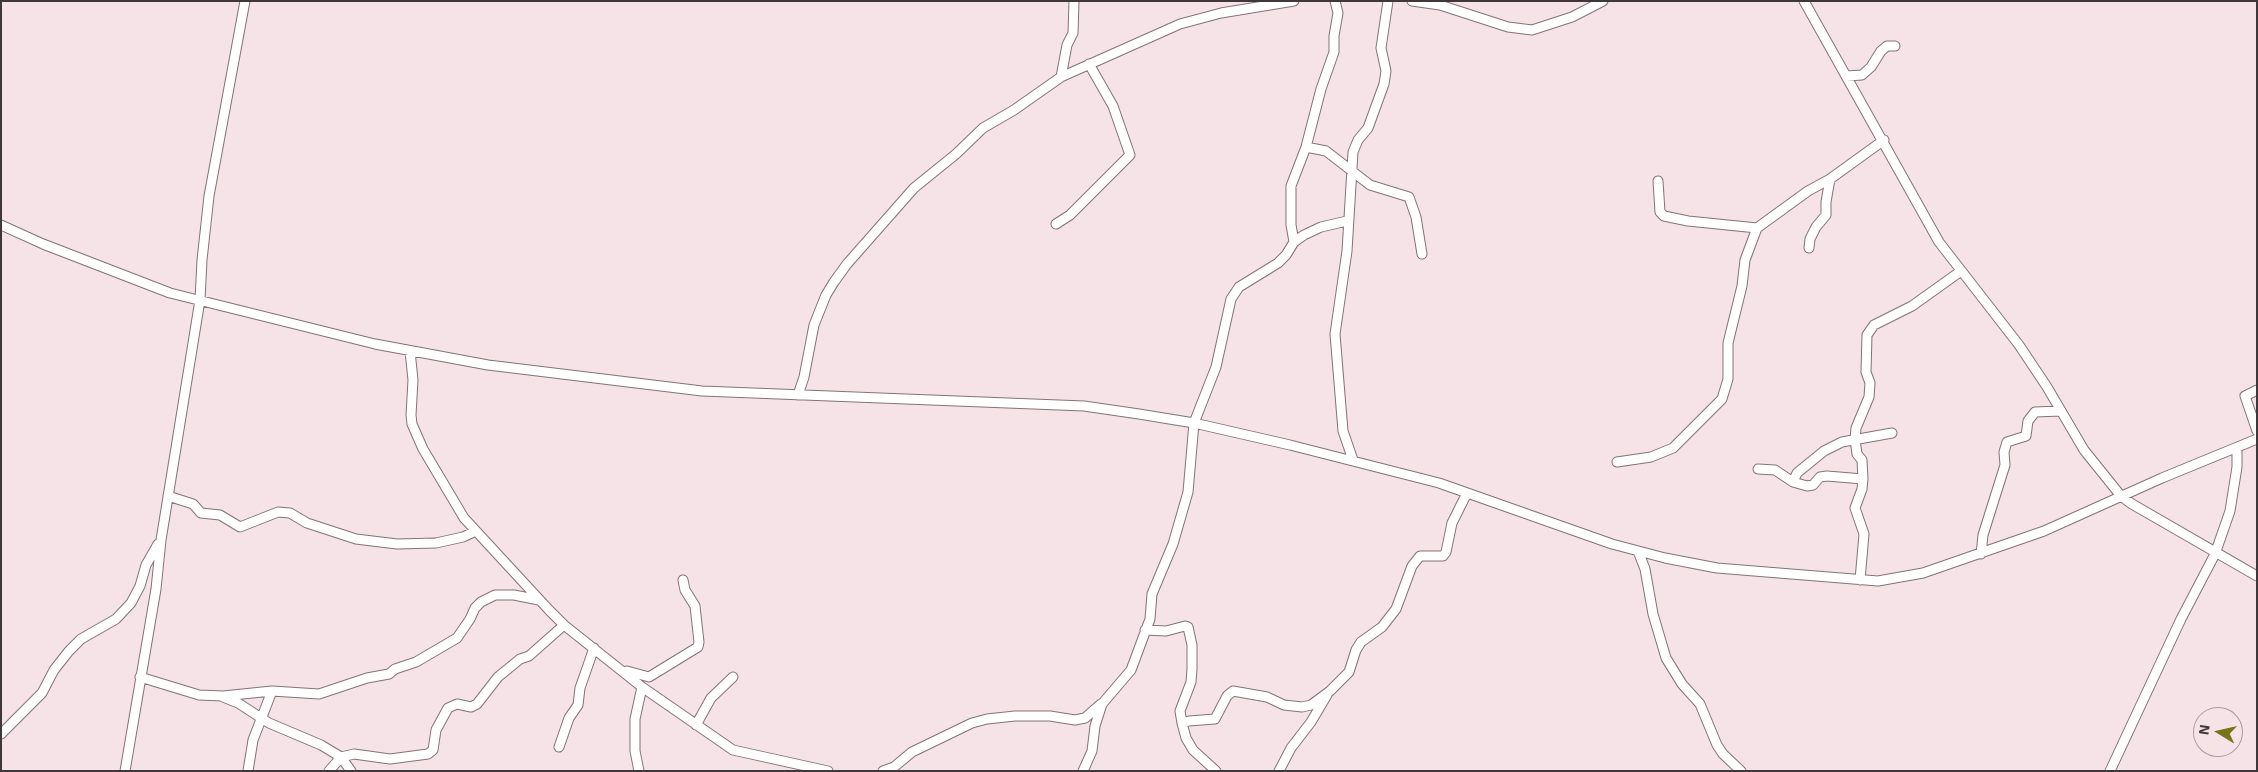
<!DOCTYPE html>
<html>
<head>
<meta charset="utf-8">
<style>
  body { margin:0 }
  #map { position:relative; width:2258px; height:772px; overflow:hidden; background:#f6e3e7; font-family:"Exo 2",sans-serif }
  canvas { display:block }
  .frame { position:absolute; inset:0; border:2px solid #3f3739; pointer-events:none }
  .north { position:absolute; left:2193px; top:707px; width:50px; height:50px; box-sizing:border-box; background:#f6e3e7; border:1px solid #ad9ea1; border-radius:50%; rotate:279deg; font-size:14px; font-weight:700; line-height:20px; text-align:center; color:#3f3739 }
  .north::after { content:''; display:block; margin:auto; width:18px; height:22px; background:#797418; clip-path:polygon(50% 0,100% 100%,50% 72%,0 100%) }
</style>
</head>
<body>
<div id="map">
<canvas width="2258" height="772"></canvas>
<div class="frame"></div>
<div class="north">N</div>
</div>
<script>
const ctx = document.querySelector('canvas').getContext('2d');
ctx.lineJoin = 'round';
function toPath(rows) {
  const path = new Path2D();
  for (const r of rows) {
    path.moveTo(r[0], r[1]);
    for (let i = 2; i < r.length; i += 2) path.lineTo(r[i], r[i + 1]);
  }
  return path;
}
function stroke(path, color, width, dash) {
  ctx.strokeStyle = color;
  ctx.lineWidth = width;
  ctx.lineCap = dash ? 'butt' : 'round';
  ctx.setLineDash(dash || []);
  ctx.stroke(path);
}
const street = toPath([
  [1412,1,1440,5,1508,27,1532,30,1572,17,1603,1],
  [1804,1,1939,242,2019,345,2047,387,2084,450,2121,496,2132,504,2257,576],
  [1846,76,1862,75,1871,67,1881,51,1887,46,1895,46],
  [1061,77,1067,45,1073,33,1074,1],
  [1306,147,1326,151,1370,185,1409,197,1416,217,1422,254],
  [1658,181,1660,212,1664,216,1688,221,1757,228],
  [1056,224,1070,215,1130,155,1113,106,1089,64],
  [1,225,43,244,170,293,375,344,488,365,702,391,1084,406,1139,414,1194,423,1290,445,1439,483,1612,544,1665,558,1717,568,1878,581,1923,573,2044,531,2162,478,2257,439],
  [1294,242,1291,225,1291,186,1306,147,1321,89,1334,52,1334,36,1338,13,1335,1],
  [1809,248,1810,239,1816,227,1826,215,1826,202,1830,179],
  [410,351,413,380,411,415,412,424,423,449,464,518,549,610,564,625,642,687,733,750,828,771],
  [2257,390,2245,396,2257,431],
  [798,395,804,377,814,325,826,295,834,282,847,264,914,188,956,154,983,128,1014,110,1061,77,1180,24,1221,13,1294,1],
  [1353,460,1343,431,1335,334,1347,251,1353,152,1358,140,1368,128,1384,84,1386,71,1381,48,1388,1],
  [1617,462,1651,457,1673,448,1722,399,1728,379,1728,343,1742,286,1745,260,1757,228,1808,191,1830,179,1884,140],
  [1758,469,1775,470,1793,482,1807,486,1813,485,1820,477,1827,476,1863,479],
  [1793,482,1797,473,1824,451,1842,442,1892,433],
  [168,496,193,504,201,513,220,515,240,527,278,512,290,513,307,523,356,539,397,544,436,543,463,537,476,531],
  [1638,551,1645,569,1653,614,1666,658,1682,684,1700,704,1717,745,1723,754,1741,771],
  [1981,554,1983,535,2005,465,2004,452,2007,442,2026,436,2028,421,2035,412,2060,411],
  [1860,580,1864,534,1855,508,1862,489,1863,479,1862,460,1857,454,1855,439,1856,428,1869,397,1870,383,1866,372,1867,335,1874,325,1912,306,1961,271],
  [1145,630,1166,631,1185,626,1188,627,1192,645,1192,669,1191,682,1180,711,1182,723,1186,738,1193,750,1216,771],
  [627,671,649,677,698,647,699,642,695,606,685,590,683,580],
  [140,677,199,695,223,696,272,691,319,694,367,678,389,674,395,669,416,662,457,638,470,619,475,608,481,602,495,595,514,595,539,600],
  [223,697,238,703,269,723,321,745,341,757,351,771],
  [1182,723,1189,721,1215,719,1227,696,1233,691,1267,697,1284,705,1302,707,1311,705,1330,691,1349,672,1356,650,1361,642,1382,627,1396,609,1412,566,1420,556,1443,556,1446,552,1452,523,1467,493],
  [696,725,711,698,733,677],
  [1,734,42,693,54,670,69,651,81,639,116,619,131,603,140,586,146,565,158,544],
  [559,747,569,718,578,705,580,688,594,648],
  [125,771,156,589,161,540,200,300,202,260,209,196,245,1],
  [248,771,253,740,272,691],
  [329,771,341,757,354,754,390,759,428,754,433,750,436,730,448,708,457,704,471,707,477,704,498,677,520,659,529,656,564,625],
  [639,771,635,751,635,719,642,687],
  [883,771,894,767,912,752,972,723,987,719,1015,716,1050,716,1075,720,1085,718,1101,704],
  [1083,771,1092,751,1095,726,1102,704,1131,670,1150,619,1152,594,1173,544,1188,492,1194,423,1216,367,1231,299,1239,287,1278,263,1286,255,1294,242,1304,235,1321,227,1347,221],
  [1279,771,1291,748,1311,722,1327,695],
  [2110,771,2181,619,2215,554,2230,511,2237,467,2237,448]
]);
stroke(street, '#837376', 11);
stroke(street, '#fff', 9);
</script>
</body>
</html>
